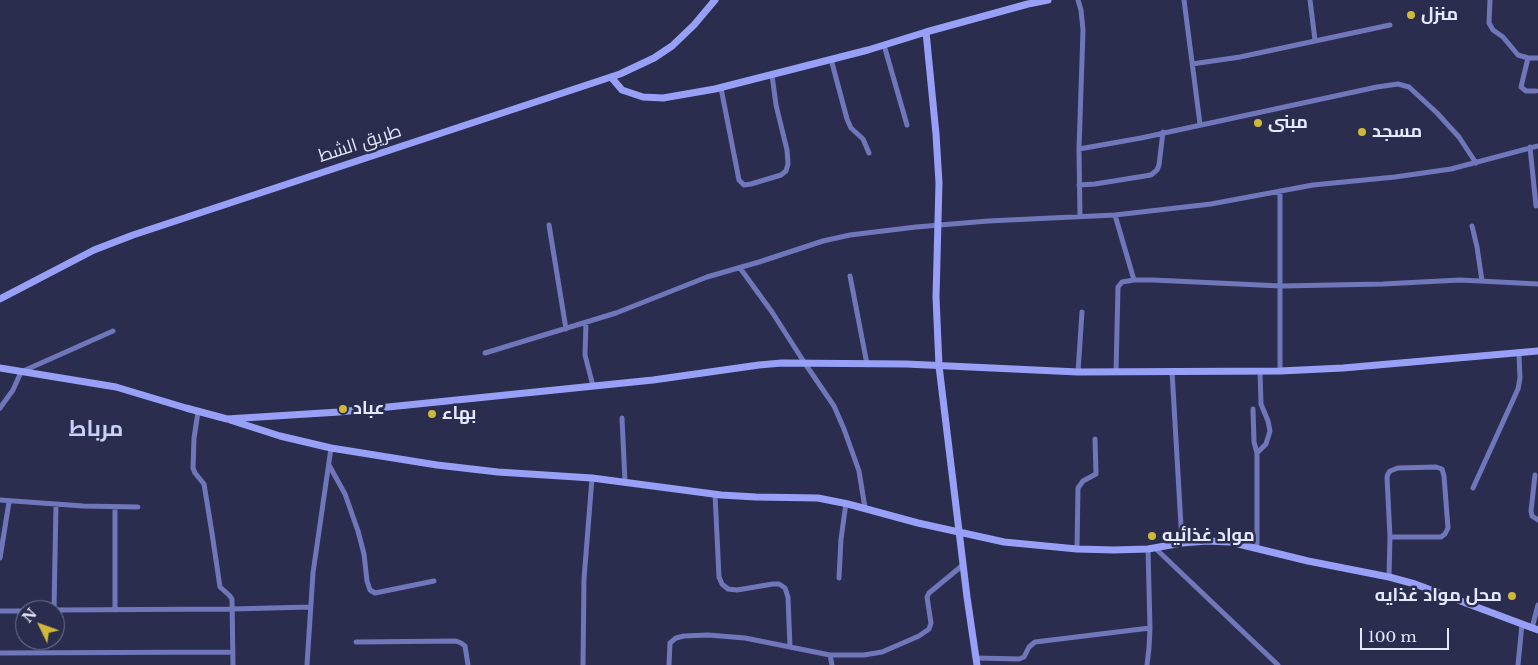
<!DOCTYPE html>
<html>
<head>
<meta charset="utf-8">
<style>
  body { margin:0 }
  #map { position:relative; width:1538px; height:665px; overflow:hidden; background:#2a2d4e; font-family:"Libre Baskerville",serif }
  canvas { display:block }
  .north { position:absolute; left:15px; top:600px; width:50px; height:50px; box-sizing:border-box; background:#2a2d4e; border:1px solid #757894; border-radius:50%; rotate:312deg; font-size:14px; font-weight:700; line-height:20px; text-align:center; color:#e5e8fe }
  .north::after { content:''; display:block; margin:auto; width:18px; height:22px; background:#cfb837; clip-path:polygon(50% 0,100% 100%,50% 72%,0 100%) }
  .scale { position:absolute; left:1360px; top:628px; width:89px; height:22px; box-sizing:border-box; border:2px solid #e5e8fe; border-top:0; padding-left:6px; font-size:15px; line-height:18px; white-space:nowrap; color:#e5e8fe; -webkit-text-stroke:4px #2a2d4e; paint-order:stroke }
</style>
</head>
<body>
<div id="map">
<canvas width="1538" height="665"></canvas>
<div class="north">N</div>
<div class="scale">100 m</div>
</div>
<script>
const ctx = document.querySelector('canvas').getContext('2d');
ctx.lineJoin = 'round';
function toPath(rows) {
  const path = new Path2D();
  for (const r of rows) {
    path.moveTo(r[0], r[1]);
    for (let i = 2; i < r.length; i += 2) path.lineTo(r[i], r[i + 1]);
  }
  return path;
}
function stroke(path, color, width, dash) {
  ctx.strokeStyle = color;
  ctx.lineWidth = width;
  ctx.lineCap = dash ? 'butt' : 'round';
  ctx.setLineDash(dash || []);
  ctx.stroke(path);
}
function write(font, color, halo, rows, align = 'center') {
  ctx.font = font + ' "Libre Baskerville",Cairo,serif';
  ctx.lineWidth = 5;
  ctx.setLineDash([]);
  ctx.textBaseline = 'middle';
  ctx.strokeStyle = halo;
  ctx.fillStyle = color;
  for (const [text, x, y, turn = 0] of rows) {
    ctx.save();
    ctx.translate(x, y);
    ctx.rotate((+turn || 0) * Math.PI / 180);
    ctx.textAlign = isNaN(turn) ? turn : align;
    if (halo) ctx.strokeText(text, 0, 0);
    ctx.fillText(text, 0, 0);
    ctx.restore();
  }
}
const street = toPath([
  [1078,0,1081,10,1083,30,1079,149,1080,217],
  [1184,0,1200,124],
  [1310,0,1315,40],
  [1490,0,1489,23,1493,30,1503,37,1518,55,1528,58,1538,58],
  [884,45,907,125],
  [1528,58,1521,87,1526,91,1536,91],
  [831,59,847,119,851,128,863,139,869,153],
  [1192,64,1240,57,1390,25],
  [721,88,739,180,744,185,751,184,781,175,786,171,788,164,787,150,776,105,772,75],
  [1530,147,1536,206],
  [1079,149,1141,138,1377,87,1398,84,1409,87,1437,113,1459,137,1476,163],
  [1079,185,1095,184,1151,175,1157,170,1159,165,1163,132],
  [1280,191,1280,371],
  [1115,215,1134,280,1153,280,1281,286,1383,284,1460,280,1538,284],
  [549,225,566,329],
  [1472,226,1477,247,1482,281],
  [740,268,772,312,804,362,834,406,844,429,859,471,865,508],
  [850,276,867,364],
  [586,322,585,355,593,386],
  [485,353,616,313,707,277,759,262,823,241,850,235,916,227,988,221,1115,215,1211,204,1313,185,1395,177,1451,169,1538,146],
  [1172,371,1182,543],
  [1078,372,1082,312],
  [1116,372,1118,287,1122,282,1134,280],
  [0,408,13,390,21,372,113,331],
  [1253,409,1254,442,1257,453],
  [198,412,194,438,193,468,195,473,204,484,212,533,220,587,229,595,232,599,233,665],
  [622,418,625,482],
  [329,465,345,494,358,531,364,554,367,581,370,590,375,593,434,581],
  [1535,475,1531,511,1532,516,1538,520],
  [1473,488,1518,389,1520,378,1519,354],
  [715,494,719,577,722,584,728,589,737,590,773,584,779,584,785,588,788,597,790,647],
  [0,500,83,506,138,507],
  [115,507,115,610],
  [1155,548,1278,665],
  [1257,548,1257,453,1266,444,1270,431,1268,421,1261,404,1260,371],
  [1077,549,1078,488,1083,481,1096,474,1095,439],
  [0,558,9,502],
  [1389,577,1390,537,1387,477,1388,474,1390,471,1398,468,1436,467,1442,469,1444,476,1448,528,1445,534,1441,537,1390,537],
  [839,578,841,539,846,503],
  [54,610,56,504],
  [55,610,232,609,310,607],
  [0,611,25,611],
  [1532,628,1538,605],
  [356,642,456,641,461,643,465,646,468,665],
  [0,653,233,652],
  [830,655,832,665],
  [976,658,1019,659,1024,657,1029,647,1035,642,1150,628],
  [307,665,313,573,331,448],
  [583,665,584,579,592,478],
  [669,665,670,643,676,638,684,636,708,635,745,638,830,655,864,655,882,652,919,636,929,629,931,623,927,597,929,593,963,565],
  [1147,665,1149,648,1150,628,1148,549],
  [1518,665,1522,624]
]);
const secondary = toPath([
  [926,32,936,134,939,183,936,297,939,366,967,597,977,665],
  [611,77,622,90,643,97,663,98,715,89,868,50,926,32,1028,4,1048,0],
  [0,299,94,250,133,235,620,74,654,58,672,46,694,25,715,0],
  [0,368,116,387,186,408,227,419,339,412,653,380,759,365,782,363,906,364,1078,372,1280,371,1343,368,1538,351],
  [230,420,280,436,331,448,437,465,498,472,592,478,721,495,756,497,818,498,848,504,918,523,1004,542,1077,549,1114,550,1148,549,1182,543,1207,541,1230,542,1308,561,1389,577,1415,584,1538,630]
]);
const markers = [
  [1411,15,5,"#cfb837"],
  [1258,123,5,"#cfb837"],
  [1362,132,5,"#cfb837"],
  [343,409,5,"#cfb837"],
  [432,414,5,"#cfb837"],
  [1152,536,5,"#cfb837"],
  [1512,596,5,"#cfb837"]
];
const poiNames = [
  ["منزل",1421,15],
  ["مبنى",1268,123],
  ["مسجد",1372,132],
  ["عباد",353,409],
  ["بهاء",442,414],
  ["مواد غذائيه",1162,536],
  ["محل مواد غذايه",1502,596,"right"]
];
const streetNames = [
  ["طريق الشط",360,144,-18]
];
const districtNames = [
  ["مرباط",96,430]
];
stroke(street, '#7076ba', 5);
stroke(secondary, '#97a0f6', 7);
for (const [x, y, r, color] of markers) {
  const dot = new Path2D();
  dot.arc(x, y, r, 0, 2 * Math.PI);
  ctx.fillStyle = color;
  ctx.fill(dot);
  stroke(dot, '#2a2d4e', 2);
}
write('bold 18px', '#e5e8fe', '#2a2d4e', poiNames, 'left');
write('18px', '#e5e8fe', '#2a2d4e', streetNames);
write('bold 22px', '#c9d0fa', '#2a2d4e', districtNames);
</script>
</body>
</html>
